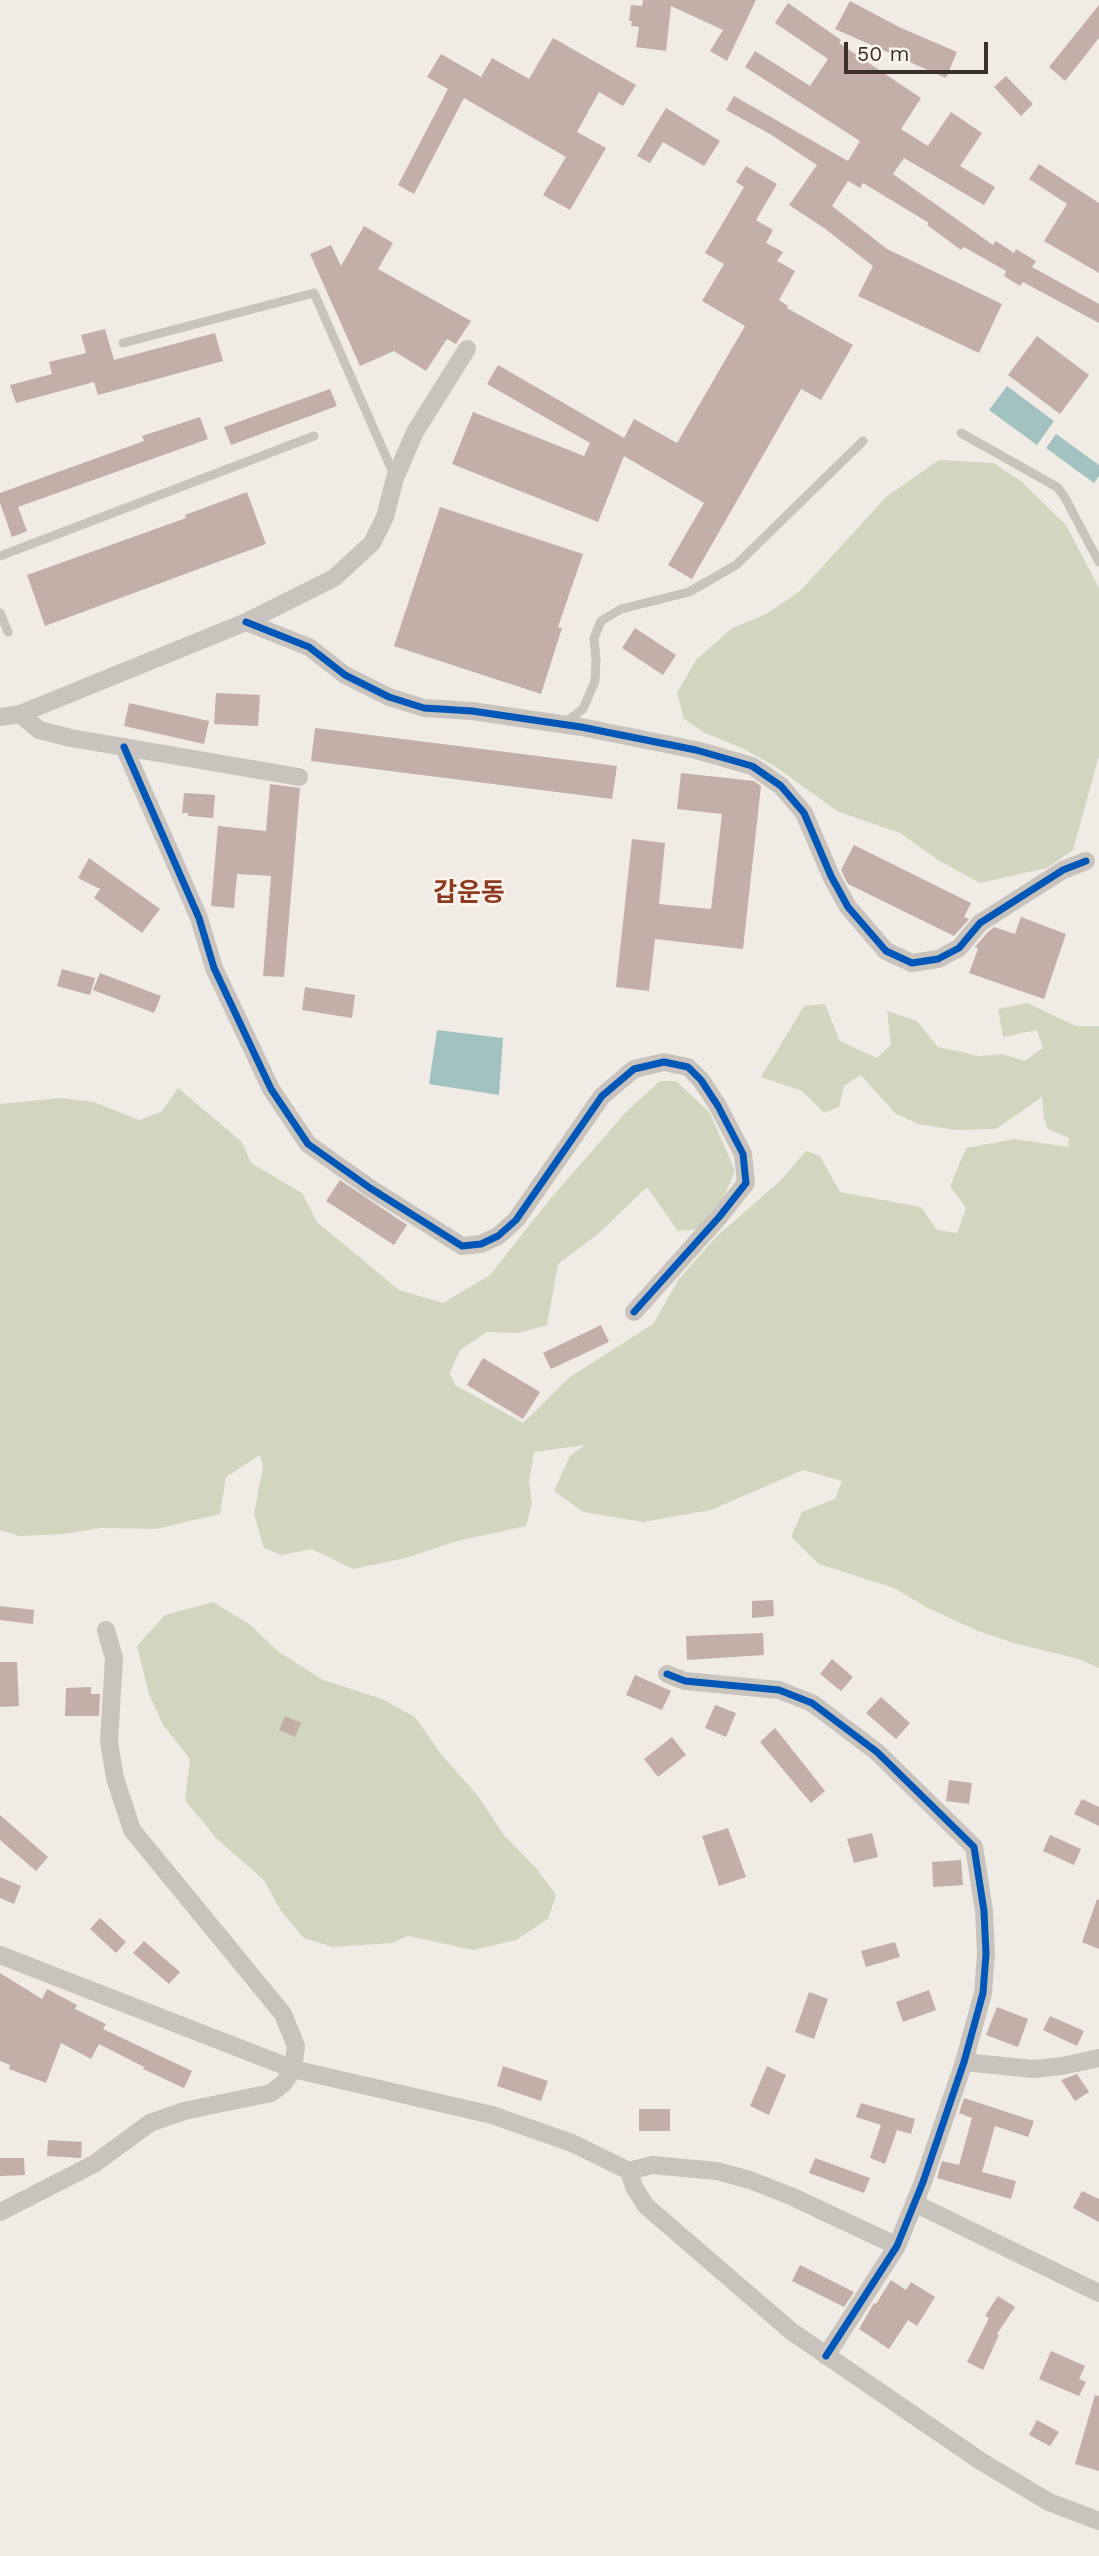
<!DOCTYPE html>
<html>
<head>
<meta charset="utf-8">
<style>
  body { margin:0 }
  #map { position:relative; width:1099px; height:2556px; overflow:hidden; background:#f0ebe5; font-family:"Work Sans",sans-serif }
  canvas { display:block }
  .scale { position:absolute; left:844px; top:42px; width:144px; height:32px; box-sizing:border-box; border:4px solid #3b302b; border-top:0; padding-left:9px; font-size:21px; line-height:24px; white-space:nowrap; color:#3b302b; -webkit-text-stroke:5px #fbf5ee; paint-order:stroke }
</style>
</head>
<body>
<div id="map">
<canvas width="1099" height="2556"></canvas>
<div class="scale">50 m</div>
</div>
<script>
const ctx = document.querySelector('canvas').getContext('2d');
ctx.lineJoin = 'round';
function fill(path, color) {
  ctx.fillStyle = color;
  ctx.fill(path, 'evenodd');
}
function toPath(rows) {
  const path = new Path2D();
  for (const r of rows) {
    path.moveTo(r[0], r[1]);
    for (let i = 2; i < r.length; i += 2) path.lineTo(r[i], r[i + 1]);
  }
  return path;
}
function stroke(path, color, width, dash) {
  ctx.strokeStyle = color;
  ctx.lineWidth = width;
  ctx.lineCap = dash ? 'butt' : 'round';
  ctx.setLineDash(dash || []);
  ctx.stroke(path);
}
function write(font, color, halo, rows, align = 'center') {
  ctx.font = font + ' "Work Sans","Noto Sans KR",sans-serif';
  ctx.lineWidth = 5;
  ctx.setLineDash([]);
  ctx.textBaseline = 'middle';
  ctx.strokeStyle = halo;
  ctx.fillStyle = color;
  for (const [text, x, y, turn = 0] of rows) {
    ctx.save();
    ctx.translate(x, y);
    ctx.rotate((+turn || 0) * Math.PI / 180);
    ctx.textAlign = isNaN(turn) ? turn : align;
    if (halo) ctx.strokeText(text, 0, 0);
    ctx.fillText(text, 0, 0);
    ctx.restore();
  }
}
const green = toPath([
  [939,460,993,463,1021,481,1066,525,1099,588,1099,756,1073,850,1047,868,980,883,938,860,900,833,837,811,773,765,742,748,705,733,684,719,677,693,696,660,731,629,768,613,801,590,886,497],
  [1027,1003,1076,1026,1099,1026,1099,1668,1079,1659,1014,1643,978,1631,928,1608,894,1588,819,1564,791,1537,802,1512,835,1499,842,1481,803,1470,711,1510,643,1522,583,1512,554,1491,570,1456,585,1445,534,1452,529,1482,532,1504,526,1526,457,1541,406,1558,353,1569,312,1549,281,1555,264,1548,254,1514,263,1466,260,1455,226,1477,220,1514,156,1529,101,1528,63,1534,19,1536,0,1530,0,1104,61,1098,94,1102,139,1120,161,1112,178,1088,242,1142,251,1163,302,1193,317,1222,399,1290,443,1303,490,1275,551,1198,626,1112,660,1081,676,1081,710,1113,735,1171,722,1201,699,1229,678,1231,647,1187,599,1233,558,1264,547,1325,518,1333,487,1332,460,1350,450,1373,455,1385,523,1423,570,1377,653,1324,679,1279,717,1236,780,1181,806,1151,820,1156,840,1192,921,1207,937,1230,957,1233,966,1208,950,1186,966,1148,1015,1139,1068,1147,1069,1138,1048,1129,1044,1118,1042,1097,996,1129,955,1130,918,1124,895,1113,861,1075,844,1086,839,1107,824,1113,802,1091,761,1077,804,1006,825,1004,840,1041,877,1058,891,1045,887,1011,917,1021,938,1047,979,1056,1002,1054,1025,1061,1043,1048,1037,1030,1003,1037,998,1009],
  [213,1602,249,1624,279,1652,323,1680,382,1699,415,1717,441,1754,478,1796,503,1834,537,1869,556,1895,548,1919,516,1940,473,1950,408,1936,392,1943,333,1947,304,1938,281,1911,264,1880,217,1839,185,1800,190,1759,163,1725,149,1694,137,1646,165,1615]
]);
const water = toPath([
  [1007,386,1054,421,1037,445,989,410],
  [1056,434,1099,465,1099,476,1094,483,1046,448],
  [437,1030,503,1038,499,1095,429,1084]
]);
const building = toPath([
  [643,0,756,0,727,61,710,51,723,30,671,6,666,51,636,47,639,27,631,26,632,21,629,21,631,5,642,6],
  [850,1,899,27,957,52,946,78,835,29],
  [788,3,841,40,839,43,921,98,901,129,928,146,951,112,982,133,960,166,995,187,984,205,904,158,893,174,993,245,996,241,1014,253,1016,249,1036,261,1032,267,1099,304,1099,323,1023,282,1020,286,1004,276,1006,271,964,247,961,250,927,225,929,223,863,183,860,188,848,181,832,206,887,249,1002,304,979,353,858,296,873,266,824,228,789,205,817,165,770,134,726,110,734,96,848,161,860,141,745,67,755,51,810,86,828,59,775,23],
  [1099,5,1099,38,1065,81,1049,67],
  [553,38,636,85,623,106,599,92,577,132,606,148,570,210,543,195,566,157,464,98,414,194,398,185,448,89,427,77,441,54,481,77,492,58,529,79],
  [1006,76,1033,104,1021,116,994,87],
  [666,108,720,141,704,166,663,142,650,163,637,156],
  [1039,164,1099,203,1099,273,1044,241,1067,204,1029,179],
  [746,166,777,184,756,220,773,230,766,243,783,252,777,261,795,271,779,300,788,306,787,308,853,345,821,400,801,389,692,579,668,565,704,503,624,456,598,522,452,464,473,412,584,456,590,443,487,384,498,365,624,438,634,419,677,443,745,326,702,301,724,264,705,253,744,187,736,182],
  [364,226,393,243,378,269,471,321,456,344,447,339,426,371,394,351,360,366,310,254,331,245,341,266],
  [105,329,114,360,215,333,223,361,98,395,94,382,16,403,10,385,52,374,49,362,86,353,81,335],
  [1037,336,1089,375,1060,414,1008,375],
  [330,389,337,406,231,445,224,427],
  [200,417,208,439,18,507,27,531,12,537,0,503,0,493,144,441,142,436],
  [247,492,266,544,45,626,27,575,186,518,185,515],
  [440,507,583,554,558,627,562,628,541,694,394,646],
  [635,628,676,655,663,675,622,648],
  [216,693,260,695,258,726,214,724],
  [129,703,209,721,204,744,124,726],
  [315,728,617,766,612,799,311,761],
  [681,773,754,781,761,786,743,949,655,939,649,991,616,987,632,839,665,843,659,904,711,909,722,814,677,809],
  [270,784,300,788,284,977,263,976,271,876,237,874,234,908,211,906,218,826,266,831],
  [184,793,215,795,213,818,188,816,188,813,182,813],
  [854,845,971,903,964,917,969,919,954,936,848,884,841,870],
  [89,858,160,909,142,933,94,898,100,889,78,878],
  [1021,917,1066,934,1044,999,969,973,978,949,975,947,988,932,994,927,1015,934],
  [62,969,95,978,90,995,57,986],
  [100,973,161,996,154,1013,93,990],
  [305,987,355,995,352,1018,302,1010],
  [340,1180,407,1225,394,1245,326,1201],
  [601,1325,609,1342,551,1369,543,1353],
  [483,1358,540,1392,523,1419,467,1385],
  [773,1600,774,1616,752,1618,752,1601],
  [0,1606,34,1610,33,1624,0,1620],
  [763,1633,764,1655,687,1660,686,1636],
  [832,1659,853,1677,841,1691,820,1674],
  [0,1662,17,1662,19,1706,0,1707],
  [635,1675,671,1691,662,1710,626,1695],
  [91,1687,91,1694,100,1694,99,1716,65,1716,66,1688],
  [881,1697,910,1723,896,1739,866,1713],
  [715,1705,736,1713,726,1737,705,1728],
  [285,1716,301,1723,295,1737,279,1730],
  [775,1728,825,1791,811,1803,760,1742],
  [672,1737,686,1755,658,1777,644,1759],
  [949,1780,972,1783,969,1804,946,1801],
  [1082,1799,1099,1807,1099,1826,1074,1814],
  [0,1815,48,1857,36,1871,0,1840],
  [728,1828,746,1877,719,1886,702,1836],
  [872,1833,878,1857,854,1863,847,1839],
  [1050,1835,1081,1849,1074,1865,1043,1851],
  [961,1860,963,1885,933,1887,932,1862],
  [0,1877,21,1886,14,1904,0,1898],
  [1097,1899,1099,1900,1099,1949,1082,1942],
  [100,1918,126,1942,116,1953,90,1929],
  [144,1941,180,1972,169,1984,133,1953],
  [895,1942,900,1957,866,1967,861,1951],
  [0,1973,42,1999,47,1989,77,2005,75,2009,106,2024,103,2029,192,2071,184,2088,143,2069,144,2067,99,2044,91,2059,61,2043,46,2083,9,2069,10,2065,0,2061],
  [929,1990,936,2010,903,2022,896,2002],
  [809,1992,828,1999,814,2039,795,2032],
  [997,2007,1028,2019,1018,2047,986,2035],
  [1050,2016,1084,2031,1077,2046,1043,2030],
  [503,2066,548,2081,541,2101,497,2086],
  [767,2066,786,2075,769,2115,750,2106],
  [1077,2074,1089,2092,1075,2101,1061,2080],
  [964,2098,1034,2121,1028,2137,995,2126,982,2172,1016,2181,1011,2199,937,2178,942,2161,959,2165,972,2118,959,2113],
  [861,2103,915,2119,911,2134,897,2130,885,2164,870,2158,881,2125,856,2117],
  [639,2109,670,2109,670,2131,639,2131],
  [48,2140,82,2142,81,2158,47,2156],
  [0,2158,24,2158,25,2175,0,2176],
  [815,2158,870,2178,864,2193,809,2173],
  [1082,2191,1099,2199,1099,2222,1073,2208],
  [800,2265,854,2292,844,2307,792,2281],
  [891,2280,906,2290,911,2282,935,2297,917,2326,908,2320,889,2349,859,2329,874,2303,876,2304],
  [998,2296,1015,2307,997,2334,999,2335,983,2370,967,2362,989,2318,985,2316],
  [1051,2351,1085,2366,1079,2379,1086,2382,1079,2396,1039,2379],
  [1095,2395,1099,2396,1099,2471,1075,2464],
  [1037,2420,1059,2432,1050,2446,1029,2435]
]);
const lane = toPath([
  [123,343,314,293,395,477],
  [961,433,1057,487,1064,496,1099,562],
  [0,556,314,436],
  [0,613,8,632],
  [563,724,583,709,595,681,596,660,594,638,601,621,621,609,689,592,736,565,863,441]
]);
const street = toPath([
  [246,622,309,647,345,675,389,697,424,708,472,711,581,727,696,750,752,766,781,786,804,813,831,876,848,907,886,951,912,963,938,959,959,948,980,923,1063,870,1086,861],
  [20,714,39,730,71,738,299,777],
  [0,717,20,714,246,622,334,578,372,543,385,517,395,478,415,432,467,349],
  [124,747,199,918,214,968,271,1089,308,1144,370,1188,462,1246,481,1244,498,1236,516,1220,602,1096,634,1069,664,1062,688,1067,701,1080,718,1106,743,1154,746,1183,720,1216,634,1312],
  [667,1674,685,1681,779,1690,812,1703,877,1752,974,1847,984,1911,986,1954,983,1993,964,2062,923,2182,897,2246,826,2356],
  [0,1955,293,2069,492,2115,572,2143,629,2171],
  [964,2062,1033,2069,1062,2066,1099,2058],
  [914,2203,1099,2293],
  [0,2212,94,2164,150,2123,184,2111,271,2093,284,2083,293,2069,296,2046,283,2014,132,1830,115,1778,109,1742,114,1658,106,1630],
  [897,2246,793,2197,750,2180,717,2171,652,2165,629,2171,634,2187,646,2206,791,2331,979,2460,1049,2502,1099,2521]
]);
const cycleway = toPath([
  [246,622,309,647,345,675,389,697,424,708,472,711,581,727,696,750,752,766,781,786,804,813,831,876,848,907,886,951,912,963,938,959,959,948,980,923,1063,870,1086,861],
  [124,747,199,918,214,968,271,1089,308,1144,370,1188,462,1246,481,1244,498,1236,516,1220,602,1096,634,1069,664,1062,688,1067,701,1080,718,1106,743,1154,746,1183,720,1216,634,1312],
  [667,1674,685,1681,779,1690,812,1703,877,1752,974,1847,984,1911,986,1954,983,1993,964,2062,923,2182,897,2246,826,2356]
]);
const quarterNames = [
  ["갑운동",469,893]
];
fill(green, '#d1d6bf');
fill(water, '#a1c2c1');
fill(building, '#c3afa7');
stroke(lane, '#c9c3be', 9);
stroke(street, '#c9c3be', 18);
stroke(cycleway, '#0057b8', 7);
write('bold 26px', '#8c3b22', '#fbf5ee', quarterNames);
</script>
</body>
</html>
